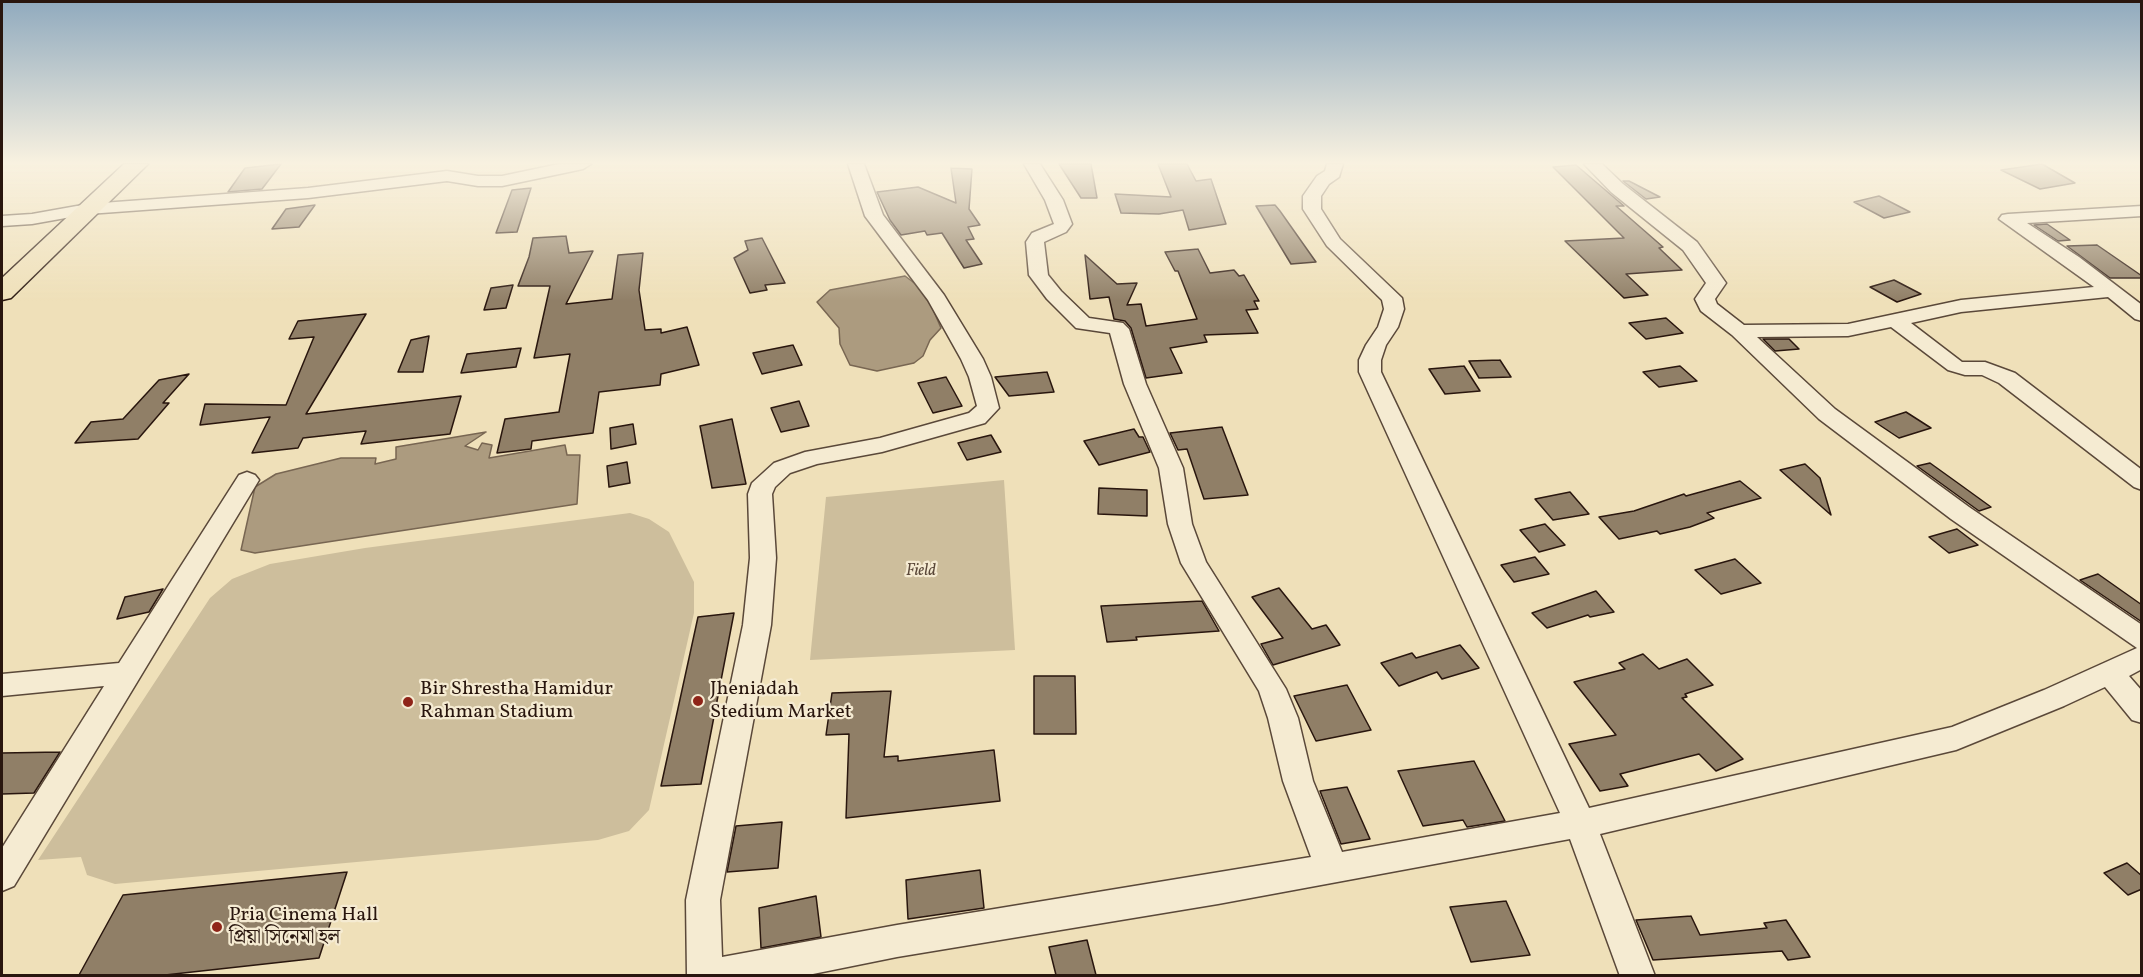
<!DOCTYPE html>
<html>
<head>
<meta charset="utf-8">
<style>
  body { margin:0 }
  #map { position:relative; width:2143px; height:977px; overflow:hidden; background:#efe0b9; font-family:Vollkorn,serif }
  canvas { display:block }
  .frame { position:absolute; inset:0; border:3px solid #29160e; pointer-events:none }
</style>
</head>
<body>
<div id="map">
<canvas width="2143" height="977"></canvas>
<div class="frame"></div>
</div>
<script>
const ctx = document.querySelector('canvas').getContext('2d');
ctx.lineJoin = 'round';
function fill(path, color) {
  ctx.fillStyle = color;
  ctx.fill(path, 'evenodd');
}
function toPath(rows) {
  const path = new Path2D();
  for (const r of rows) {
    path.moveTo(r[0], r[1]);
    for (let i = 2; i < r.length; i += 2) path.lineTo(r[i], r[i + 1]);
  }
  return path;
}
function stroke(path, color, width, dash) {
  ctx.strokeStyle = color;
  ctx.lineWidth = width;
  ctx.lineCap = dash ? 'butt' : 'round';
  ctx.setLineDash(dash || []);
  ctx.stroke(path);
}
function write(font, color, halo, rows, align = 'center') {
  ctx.font = font + ' Vollkorn,"Noto Serif Bengali",serif';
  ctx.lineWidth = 4.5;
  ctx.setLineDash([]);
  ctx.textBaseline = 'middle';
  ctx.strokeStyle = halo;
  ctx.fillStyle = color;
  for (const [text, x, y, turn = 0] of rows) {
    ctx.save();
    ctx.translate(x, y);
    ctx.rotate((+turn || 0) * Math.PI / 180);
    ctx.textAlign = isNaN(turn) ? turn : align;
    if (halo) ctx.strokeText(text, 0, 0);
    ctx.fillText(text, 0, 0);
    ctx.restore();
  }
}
const green = toPath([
  [1004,480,1015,650,810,660,826,497],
  [630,513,649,519,669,532,694,582,694,613,649,810,629,831,598,840,115,884,87,875,81,857,38,860,210,598,232,579,270,564,365,548]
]);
const water = toPath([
  [905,276,925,291,941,328,930,340,923,356,914,363,877,371,850,365,840,344,839,328,817,302,830,290,905,276],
  [486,432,465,446,478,450,482,443,492,445,489,458,565,445,567,455,580,455,577,504,255,553,241,550,255,487,276,474,341,458,376,458,375,464,396,459,396,447,486,432]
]);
const building = toPath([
  [281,164,262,189,228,192,245,168,281,164],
  [1059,164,1091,164,1097,198,1081,198,1059,164],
  [1158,164,1187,164,1196,181,1211,179,1226,224,1189,230,1183,210,1159,214,1121,213,1115,194,1171,197,1158,164],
  [2042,164,2075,183,2040,189,2001,170,2042,164],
  [1576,165,1624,206,1616,206,1663,247,1659,248,1682,270,1626,274,1648,295,1624,298,1565,241,1624,238,1553,167,1576,165],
  [951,168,972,169,969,209,980,225,968,227,974,239,966,240,982,264,964,268,942,233,927,235,925,231,901,235,890,220,877,192,918,187,956,203,951,168],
  [1623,181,1629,181,1660,197,1646,199,1623,181],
  [531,188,517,232,496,233,512,190,531,188],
  [1879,196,1910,212,1884,218,1854,202,1879,196],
  [315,205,299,227,272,229,286,209,315,205],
  [1275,205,1280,211,1316,262,1291,264,1256,206,1275,205],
  [2047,224,2070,240,2058,241,2034,225,2047,224],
  [566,236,569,253,593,251,566,304,612,299,618,255,643,253,639,290,645,330,661,329,661,333,687,327,699,365,661,374,660,385,599,392,593,433,532,441,531,449,497,453,505,419,559,412,570,354,534,358,550,286,518,286,529,257,533,238,566,236],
  [762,238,785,283,765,285,767,290,750,293,734,258,748,250,745,241,762,238],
  [2097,245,2142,276,2142,278,2110,278,2067,246,2097,245],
  [1198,249,1210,273,1234,270,1239,276,1244,275,1259,301,1254,301,1258,309,1246,310,1258,333,1204,335,1207,342,1170,348,1182,373,1146,378,1131,328,1125,321,1114,319,1109,297,1090,299,1085,255,1117,284,1137,283,1127,305,1141,304,1146,326,1197,319,1178,271,1175,271,1165,252,1198,249],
  [1894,280,1921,294,1897,302,1870,287,1894,280],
  [513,285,506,308,484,310,491,288,513,285],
  [366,314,306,414,461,396,450,434,361,444,366,431,303,438,298,448,252,453,270,417,200,425,205,404,286,405,314,337,289,339,298,321,366,314],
  [1666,318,1683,333,1646,339,1629,323,1666,318],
  [429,336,423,372,398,372,411,340,429,336],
  [1763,339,1789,339,1799,349,1775,351,1763,339],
  [793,345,802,365,762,374,753,353,793,345],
  [521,348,516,367,461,373,467,354,521,348],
  [1500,360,1511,377,1479,378,1469,361,1500,360],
  [1464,366,1480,391,1445,394,1429,369,1464,366],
  [1680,366,1697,381,1659,387,1643,372,1680,366],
  [1047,372,1054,392,1009,396,995,377,1047,372],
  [189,374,163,403,169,403,138,439,75,443,91,422,123,419,159,380,189,374],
  [946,377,962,406,933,413,918,383,946,377],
  [799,401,809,426,781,432,771,408,799,401],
  [1906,412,1931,428,1899,438,1875,422,1906,412],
  [732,419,746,484,712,488,700,426,732,419],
  [633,424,636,444,611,449,610,428,633,424],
  [1222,427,1248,495,1204,499,1187,449,1178,450,1170,433,1222,427],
  [1134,429,1139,437,1143,437,1150,452,1099,465,1084,441,1134,429],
  [991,435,1001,452,967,460,958,443,991,435],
  [627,462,630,483,609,487,607,466,627,462],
  [1930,463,1962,486,1991,507,1979,511,1917,466,1930,463],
  [1805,464,1820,478,1831,515,1780,470,1805,464],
  [1740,481,1761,498,1707,513,1714,518,1690,527,1660,534,1657,531,1619,539,1599,517,1634,511,1684,494,1686,496,1740,481],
  [1099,488,1147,490,1147,516,1098,514,1099,488],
  [1570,492,1589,514,1553,520,1535,499,1570,492],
  [1545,524,1565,545,1539,552,1520,530,1545,524],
  [1957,529,1978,545,1949,553,1929,537,1957,529],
  [1535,557,1549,574,1514,582,1501,565,1535,557],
  [1735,559,1761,583,1721,594,1695,570,1735,559],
  [2098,574,2142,605,2142,622,2080,580,2098,574],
  [1279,588,1312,629,1326,625,1340,645,1273,665,1261,644,1283,638,1252,597,1279,588],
  [163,589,149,612,117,619,125,597,163,589],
  [1596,591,1614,612,1590,617,1588,615,1547,628,1532,613,1596,591],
  [1202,601,1219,631,1136,637,1137,640,1107,642,1101,606,1202,601],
  [734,613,701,784,661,786,698,617,734,613],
  [1460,645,1479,668,1442,679,1437,672,1399,686,1381,663,1412,653,1416,658,1460,645],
  [1643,654,1659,669,1687,659,1713,685,1685,694,1687,697,1682,698,1743,759,1716,771,1699,754,1620,774,1628,786,1600,791,1569,744,1616,735,1574,682,1625,669,1619,663,1643,654],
  [1034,676,1075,676,1076,734,1034,734,1034,676],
  [1347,685,1371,730,1316,741,1294,696,1347,685],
  [891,691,884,757,898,756,898,761,994,750,1000,801,846,818,849,734,826,735,832,693,891,691],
  [60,752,34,793,2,794,2,753,60,752],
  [1474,761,1505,821,1467,827,1463,820,1423,826,1398,771,1474,761],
  [1347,787,1370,839,1341,844,1320,791,1347,787],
  [782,822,778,868,727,872,736,826,782,822],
  [2127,863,2142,876,2142,889,2128,895,2104,873,2127,863],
  [980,870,984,908,908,919,906,880,980,870],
  [347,872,319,958,165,975,79,975,123,895,347,872],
  [816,896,821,937,761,948,759,908,816,896],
  [1506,901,1530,955,1471,962,1450,907,1506,901],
  [1691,916,1700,935,1767,928,1764,923,1786,920,1810,957,1788,960,1782,951,1653,960,1636,920,1691,916],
  [1087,940,1096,975,1056,975,1049,947,1087,940]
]);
const street = toPath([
  [559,164,591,164,583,169,502,186,478,186,447,181,308,198,88,214,32,224,2,226,2,216,32,214,88,204,308,188,447,171,478,176,502,176,559,164],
  [848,164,864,164,883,215,944,295,983,359,991,377,999,408,985,423,882,452,817,464,790,473,775,487,772,494,776,558,771,625,720,900,722,957,897,925,1311,857,1283,781,1268,718,1259,691,1181,563,1168,524,1159,468,1124,384,1110,333,1076,328,1047,299,1029,275,1026,242,1032,233,1054,224,1045,200,1024,164,1040,164,1063,200,1072,224,1066,232,1044,242,1048,275,1061,291,1089,318,1123,323,1129,329,1146,384,1183,468,1192,524,1206,562,1286,689,1298,718,1313,781,1342,852,1560,813,1359,372,1359,360,1366,345,1378,327,1384,309,1382,300,1327,246,1303,209,1303,196,1317,176,1325,171,1327,164,1343,164,1339,177,1329,184,1321,196,1321,209,1340,239,1402,298,1404,309,1398,327,1386,345,1381,360,1381,372,1589,808,1952,727,2044,690,2137,648,1951,519,1819,419,1732,335,1701,311,1695,299,1706,283,1683,250,1611,192,1584,164,1602,164,1623,184,1697,242,1726,283,1715,299,1717,304,1744,325,1848,324,1961,300,2094,287,1999,219,2002,215,2008,214,2142,206,2142,216,2027,223,2079,257,2142,305,2142,321,2135,319,2108,297,1961,312,1911,323,1962,362,1985,362,2015,373,2142,470,2142,490,2134,487,1999,383,1982,375,1965,375,1948,370,1891,327,1848,336,1757,337,1835,409,1969,507,2142,625,2142,669,2129,676,2142,691,2142,723,2132,720,2105,687,2064,706,1956,750,1600,834,1655,976,1620,976,1570,839,1218,904,897,957,803,976,687,976,686,900,743,625,750,558,748,494,752,483,774,463,805,452,880,438,969,413,977,406,969,377,961,359,928,300,865,216,848,164],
  [247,472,255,475,259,480,14,886,2,891,2,848,104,686,2,696,2,674,119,663,239,475,247,472]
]);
const highway = toPath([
  [124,164,148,164,11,298,2,300,2,278,124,164]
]);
const markers = [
  [698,701,6,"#8f2418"],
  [408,702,6,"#8f2418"],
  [217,927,6,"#8f2418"]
];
const parkNames = [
  ["Field",921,572]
];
const nearPoinames = [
  ["Bir Shrestha Hamidur",420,690],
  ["Rahman Stadium",420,713],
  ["Jheniadah",710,690],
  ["Stedium Market",710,713],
  ["Pria Cinema Hall",229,916],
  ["প্রিয়া সিনেমা হল",229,939]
];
fill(green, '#cdbe9c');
fill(water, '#ac9b7f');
stroke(water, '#786652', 1.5);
fill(building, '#907f67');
stroke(building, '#29160e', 1.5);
stroke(street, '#5a4839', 3);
stroke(highway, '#29160e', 3);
fill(street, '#f5ebd2');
fill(highway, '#efe0b9');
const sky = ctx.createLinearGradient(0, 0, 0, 301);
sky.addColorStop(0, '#90aabe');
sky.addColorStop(0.54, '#f8f1e0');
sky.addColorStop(1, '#f8f1e000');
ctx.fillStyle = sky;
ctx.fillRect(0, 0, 2143, 301);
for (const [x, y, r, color] of markers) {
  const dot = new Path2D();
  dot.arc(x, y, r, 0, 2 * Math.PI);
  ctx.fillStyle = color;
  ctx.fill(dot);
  stroke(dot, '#f5ebd2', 2);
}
write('italic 16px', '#5a4839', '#f5ebd2', parkNames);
write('20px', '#29160e', '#f5ebd2', nearPoinames, 'left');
</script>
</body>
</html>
